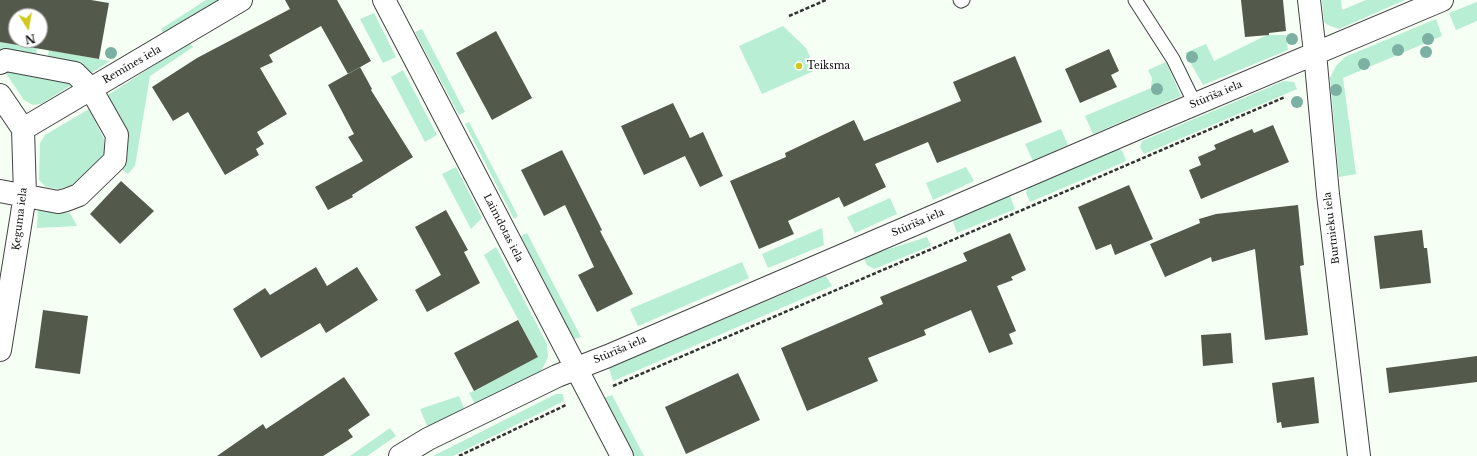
<!DOCTYPE html>
<html>
<head>
<meta charset="utf-8">
<style>
  body { margin:0 }
  #map { position:relative; width:1477px; height:456px; overflow:hidden; background:#f5fff3; font-family:"Libre Baskerville",serif }
  canvas { display:block }
  .north { position:absolute; left:8px; top:8px; width:40px; height:40px; box-sizing:border-box; background:#fff; border:1px solid #9f9f9f; border-radius:50%; rotate:169deg; font-size:11px; font-weight:700; line-height:16px; text-align:center; color:#101010 }
  .north::after { content:''; display:block; margin:auto; width:14px; height:18px; background:#cec91a; clip-path:polygon(50% 0,100% 100%,50% 72%,0 100%) }
</style>
</head>
<body>
<div id="map">
<canvas width="1477" height="456"></canvas>
<div class="north">N</div>
</div>
<script>
const ctx = document.querySelector('canvas').getContext('2d');
ctx.lineJoin = 'round';
function fill(path, color) {
  ctx.fillStyle = color;
  ctx.fill(path, 'evenodd');
}
function toPath(rows) {
  const path = new Path2D();
  for (const r of rows) {
    path.moveTo(r[0], r[1]);
    for (let i = 2; i < r.length; i += 2) path.lineTo(r[i], r[i + 1]);
  }
  return path;
}
function stroke(path, color, width, dash) {
  ctx.strokeStyle = color;
  ctx.lineWidth = width;
  ctx.lineCap = dash ? 'butt' : 'round';
  ctx.setLineDash(dash || []);
  ctx.stroke(path);
}
function write(font, color, halo, rows, align = 'center') {
  ctx.font = font + ' "Libre Baskerville",serif';
  ctx.lineWidth = 4;
  ctx.setLineDash([]);
  ctx.textBaseline = 'middle';
  ctx.strokeStyle = halo;
  ctx.fillStyle = color;
  for (const [text, x, y, turn = 0] of rows) {
    ctx.save();
    ctx.translate(x, y);
    ctx.rotate((+turn || 0) * Math.PI / 180);
    ctx.textAlign = isNaN(turn) ? turn : align;
    if (halo) ctx.strokeText(text, 0, 0);
    ctx.fillText(text, 0, 0);
    ctx.restore();
  }
}
const green = toPath([
  [206,0,225,0,165,36,161,29],
  [1322,0,1341,0,1342,10,1366,0,1405,0,1339,29,1328,25,1324,22],
  [1477,2,1477,21,1456,30,1449,13],
  [374,13,396,57,383,63,360,19],
  [1436,19,1442,36,1343,78,1356,174,1339,177,1330,78,1336,66,1345,57],
  [783,26,806,48,816,70,762,94,739,46],
  [422,29,465,112,459,115,415,32],
  [1267,35,1286,35,1288,50,1203,85,1185,53,1206,44,1214,61],
  [0,42,37,48,35,60,0,57],
  [190,42,193,47,150,76,135,166,128,174,120,168,124,157,127,130,108,95],
  [49,50,99,59,110,61,87,76,47,63],
  [1166,62,1181,96,1093,134,1085,116,1151,88,1152,78,1148,70],
  [7,66,73,84,41,104,33,105,24,100,3,69],
  [403,70,437,135,425,142,391,77],
  [1284,81,1294,82,1297,89,1144,154,1140,147,1142,141],
  [89,109,104,139,105,154,92,170,73,185,58,189,46,187,39,180,40,143,45,135],
  [469,122,518,216,514,219,465,124],
  [1061,129,1068,145,1033,161,1025,144],
  [1118,148,1123,152,1126,161,1030,202,1026,193,1028,187],
  [456,167,482,218,471,229,442,174],
  [966,167,974,181,933,200,926,183],
  [1009,193,1015,209,957,233,952,219],
  [890,198,897,214,855,233,847,217],
  [38,208,70,213,77,226,37,228],
  [822,228,824,245,768,268,762,254],
  [527,233,581,337,574,339,521,236],
  [927,237,931,246,874,269,867,265,863,257],
  [496,247,547,344,548,357,541,371,475,404,469,393,474,391,538,357,484,255],
  [742,262,749,278,638,326,630,309],
  [826,276,832,286,613,381,609,368],
  [556,394,563,394,564,401,453,456,433,456],
  [612,395,644,456,633,456,604,398],
  [459,396,464,408,428,428,420,409],
  [390,428,396,436,367,456,350,456]
]);
const building = toPath([
  [0,0,91,0,109,3,99,59,0,42],
  [16,16,40,16,40,40,16,40],
  [285,0,337,0,371,61,348,74,321,26,269,55,273,62,260,68,287,114,257,132,264,144,256,149,259,155,225,175,188,112,173,121,152,87,197,58,290,9],
  [1241,0,1283,0,1286,31,1269,33,1269,35,1245,37],
  [496,31,532,98,492,120,456,53],
  [1109,49,1119,71,1111,75,1117,87,1080,103,1065,69],
  [1015,56,1042,122,937,163,928,142,875,164,886,187,844,207,839,197,788,221,794,234,759,249,730,181,786,157,785,153,854,120,864,141,961,101,953,82],
  [360,67,372,89,371,90,413,157,352,195,353,197,328,210,315,187,363,161,348,137,354,134,328,85],
  [673,103,690,138,703,132,723,176,700,187,685,156,644,175,621,126],
  [1273,125,1289,162,1201,199,1189,170,1201,165,1198,157,1216,149,1214,145,1252,129,1254,133],
  [562,150,602,230,600,231,633,294,597,312,578,275,594,267,565,205,544,216,521,170],
  [121,181,154,211,120,244,90,214],
  [1129,185,1153,239,1115,255,1111,244,1096,250,1078,207],
  [1298,205,1304,265,1300,266,1308,335,1265,340,1255,249,1212,262,1211,257,1165,277,1150,244,1200,223,1199,219,1216,214],
  [446,210,468,250,464,252,480,283,427,312,415,290,441,275,415,227],
  [1422,230,1424,248,1427,248,1431,283,1380,289,1374,236],
  [1010,233,1026,270,1011,277,1013,280,997,286,1016,331,1009,334,1013,344,989,353,971,310,924,330,926,335,868,358,878,381,807,411,781,348,883,304,880,297,967,261,963,253],
  [316,267,327,286,357,267,378,300,326,333,320,323,261,358,233,309,265,288,270,295],
  [43,310,88,316,80,374,35,368],
  [518,320,538,357,474,391,454,353],
  [1231,333,1233,363,1203,366,1201,335],
  [1477,356,1477,382,1389,393,1386,368],
  [738,373,760,420,686,454,665,407],
  [344,377,370,415,348,430,353,437,323,456,217,456,263,424,266,429],
  [1314,377,1319,423,1282,428,1281,422,1277,423,1272,383]
]);
const path = toPath([
  [789,16,826,0],
  [613,386,1285,97],
  [459,456,566,405]
]);
const lane = toPath([
  [960,0,961,1,963,0],
  [1135,0,1173,59,1195,104]
]);
const street = toPath([
  [384,0,622,456],
  [1309,0,1315,53,1328,194,1359,456],
  [0,63,6,60,75,73,91,89,117,135,115,160,79,195,66,200,58,202,0,191],
  [0,95,23,129,25,195,0,350],
  [23,129,241,0],
  [400,456,428,439,557,376,608,356,1148,124,1442,0]
]);
const trees = [
  [1292,39],
  [1428,39],
  [1398,50],
  [1426,52],
  [111,53],
  [1192,57],
  [1364,64],
  [1157,89],
  [1336,90],
  [1297,102]
];
const markers = [
  [799,66,4,"#cec91a"]
];
const streetNames = [
  ["Remīnes iela",132,65,-30],
  ["Stūrīša iela",1216,95,-23],
  ["Ķeguma iela",20,219,-83],
  ["Stūrīša iela",918,223,-23],
  ["Laimdotas iela",503,228,63],
  ["Burtnieku iela",1332,228,-97],
  ["Stūrīša iela",620,350,-23]
];
const poiNames = [
  ["Teiksma",807,66]
];
fill(green, '#b8eed3');
fill(building, '#545a4b');
stroke(lane, '#434343', 15);
stroke(street, '#434343', 24);
stroke(path, '#323232', 2.5, [4, 2]);
stroke(lane, '#fff', 13);
stroke(street, '#fff', 22);
ctx.fillStyle = '#7cb0a2';
for (const [x, y] of trees) {
  ctx.beginPath();
  ctx.arc(x, y, 6, 0, 2 * Math.PI);
  ctx.fill();
}
for (const [x, y, r, color] of markers) {
  const dot = new Path2D();
  dot.arc(x, y, r, 0, 2 * Math.PI);
  ctx.fillStyle = color;
  ctx.fill(dot);
  stroke(dot, '#fff', 1.5);
}
write('10px', '#101010', '#fff', streetNames);
write('10px', '#101010', '#fff', poiNames, 'left');
</script>
</body>
</html>
